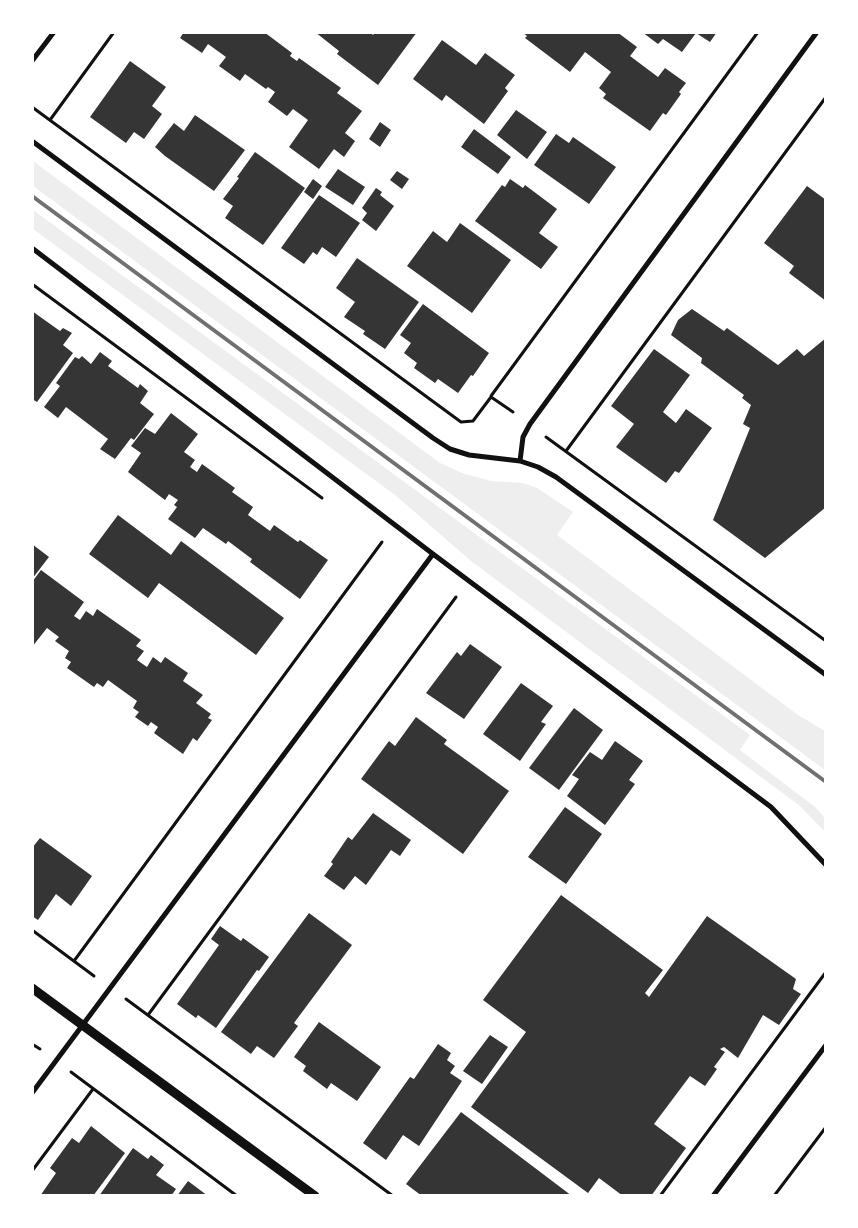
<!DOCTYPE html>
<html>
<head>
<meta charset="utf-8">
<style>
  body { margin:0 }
  #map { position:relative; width:858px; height:1228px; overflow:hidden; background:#fff; font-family:"Golos Text",sans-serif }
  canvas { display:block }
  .frame { position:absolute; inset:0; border:34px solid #fff; pointer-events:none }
</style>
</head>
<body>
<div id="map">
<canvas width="858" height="1228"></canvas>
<div class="frame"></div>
</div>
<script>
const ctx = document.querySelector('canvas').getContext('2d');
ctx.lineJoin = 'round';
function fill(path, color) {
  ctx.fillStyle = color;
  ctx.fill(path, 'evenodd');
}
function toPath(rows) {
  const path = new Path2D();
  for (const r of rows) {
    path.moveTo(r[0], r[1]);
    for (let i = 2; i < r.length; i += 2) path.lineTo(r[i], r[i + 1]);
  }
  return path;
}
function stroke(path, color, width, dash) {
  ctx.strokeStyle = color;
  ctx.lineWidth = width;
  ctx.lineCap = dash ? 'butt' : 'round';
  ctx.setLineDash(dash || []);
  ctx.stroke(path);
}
const green = toPath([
  [33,161,440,463,462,473,491,481,523,483,537,488,573,512,557,535,798,715,825,731,825,770,33,186],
  [33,210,750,735,740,750,815,807,825,818,825,832,800,806,471,561,395,495,33,229]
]);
const building = toPath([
  [184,32,264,32,292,53,290,56,297,61,299,58,341,88,337,93,362,111,345,133,355,141,344,157,334,149,319,169,289,147,308,120,293,109,287,116,268,102,275,92,268,87,266,89,245,74,240,81,219,66,226,57,208,44,202,53,180,38],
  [315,32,370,32,373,35,375,32,417,32,378,85,337,54,339,51],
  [522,32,617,32,637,47,630,56,658,77,665,68,686,83,679,92,681,94,666,115,663,113,650,131,603,98,606,94,599,88,611,72,585,52,570,72,525,38,527,36],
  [642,32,717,32,710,42,696,33,682,52,663,39,658,44],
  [442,40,476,65,485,53,515,75,505,88,508,91,484,124,446,95,442,101,413,79],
  [130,61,166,87,152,106,162,114,144,139,134,132,126,143,90,117],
  [516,110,547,132,527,159,497,135],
  [195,115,245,150,214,191,165,156,155,147,174,123,184,131],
  [380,122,391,130,380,147,369,139],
  [474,129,511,157,498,174,461,147],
  [556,134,569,143,573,137,616,167,589,204,534,165],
  [255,152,305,188,263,245,225,218,233,206,223,199,239,178,237,177],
  [338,169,365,187,353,205,325,187],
  [397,171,409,179,402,189,390,180],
  [313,179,322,186,313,199,304,192],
  [510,179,523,188,525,185,557,209,539,233,558,247,541,269,475,221,502,185,505,187],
  [807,186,826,200,826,301,789,273,794,266,764,243],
  [376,188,382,192,380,195,394,206,376,231,362,220,367,213,362,208],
  [319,195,360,223,336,257,322,247,317,255,313,252,304,264,281,248],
  [460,223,511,260,472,313,407,266,433,231,447,242],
  [357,258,419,302,385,349,363,334,365,331,344,317,355,302,336,288],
  [423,304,489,353,473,376,471,375,458,393,438,379,435,383,414,368,417,363,404,353,411,343,400,335],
  [692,309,724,331,727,328,778,365,797,349,804,356,826,338,826,507,765,558,713,520,750,428,743,424,751,405,742,398,744,395,701,363,702,358,671,335,678,320],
  [32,311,60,331,63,328,72,333,63,345,73,353,37,402,32,399],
  [654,349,690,375,663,412,676,423,686,409,712,428,679,473,675,471,666,483,616,447,634,424,611,406],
  [100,352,112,361,108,366,138,388,140,384,148,391,140,403,154,414,134,440,131,438,115,459,100,449,108,439,66,407,58,418,44,407,60,386,56,383,75,357,79,359,82,356,91,364],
  [171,413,198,434,184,452,195,460,190,467,197,472,202,464,235,488,232,492,253,507,248,515,270,531,274,525,298,542,300,540,328,560,300,599,250,562,252,559,228,541,226,544,203,528,195,538,168,519,177,507,174,505,178,500,169,494,165,500,128,472,141,453,131,446,145,428,155,434],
  [118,515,171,555,181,541,284,618,256,655,159,583,148,598,89,554],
  [32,544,49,557,32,579],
  [41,570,84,602,74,616,80,620,86,611,93,616,97,609,141,640,136,646,144,651,137,660,147,667,153,657,161,663,165,657,188,673,183,681,203,695,196,703,211,714,208,718,212,720,197,741,193,738,183,754,154,733,158,727,151,722,148,726,135,717,139,712,133,708,137,701,108,680,103,687,97,683,94,687,67,668,71,662,65,658,69,651,55,641,59,637,47,628,32,647,32,582],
  [470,644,502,667,464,719,426,693,457,652,461,656],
  [521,683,553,706,541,722,546,724,520,761,483,734],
  [574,708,603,730,559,790,529,768],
  [416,717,447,740,444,744,509,791,463,854,361,779,389,741,395,746],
  [615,741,643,761,629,780,635,784,605,825,567,796,579,779,572,775,590,752,602,760],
  [565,807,602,834,566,884,528,857],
  [373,813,411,840,400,856,391,850,366,885,355,876,344,890,324,876,333,864,331,862,348,837,352,840],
  [40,838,92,876,71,906,56,894,38,920,32,916,32,848],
  [561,895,663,970,645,993,649,997,707,916,796,979,793,989,801,994,779,1025,763,1015,738,1058,724,1047,720,1049,725,1052,714,1067,717,1069,705,1086,690,1076,654,1124,686,1148,651,1196,623,1196,599,1178,588,1193,471,1107,526,1032,483,1000],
  [309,913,352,945,294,1023,298,1026,274,1058,257,1046,251,1054,221,1032],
  [220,926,241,941,243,938,269,957,259,971,257,970,216,1028,198,1015,196,1018,177,1004,219,945,211,939],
  [319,1022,381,1067,357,1101,331,1083,327,1089,303,1071,306,1066,294,1057],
  [490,1035,508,1047,482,1084,463,1071],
  [438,1044,451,1053,447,1060,455,1066,450,1073,462,1081,419,1146,403,1135,386,1160,363,1143,410,1077,414,1079],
  [461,1112,572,1196,422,1196,406,1184],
  [91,1126,125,1153,93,1196,40,1196,56,1173,50,1168,72,1138,79,1143],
  [133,1148,148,1159,151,1155,164,1165,156,1175,176,1189,171,1196,99,1196],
  [188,1181,208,1196,177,1196]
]);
const path = toPath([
  [32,107,461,422,473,421,491,397,513,412],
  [50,120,114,32],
  [32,284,322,498],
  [491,396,758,32],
  [546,437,826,641],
  [566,451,826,97],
  [32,930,94,976],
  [74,961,382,542],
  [126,999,393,1196],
  [148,1015,456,597],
  [32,1044,40,1049],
  [71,1072,237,1196],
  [32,1171,93,1089],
  [660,1196,826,972],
  [774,1196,826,1127]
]);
const minor = toPath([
  [32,61,54,32],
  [32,141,433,438,450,449,469,455,520,461,538,467,556,477,826,675],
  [32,248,433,554,771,807,826,865],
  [520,461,523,437,530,424,817,32],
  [32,1093,433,554],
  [713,1196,826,1045]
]);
const tertiary = toPath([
  [32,988,315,1196]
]);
const rail = toPath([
  [32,196,826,782]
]);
fill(green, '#eee');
fill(building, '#353535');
stroke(path, '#111', 3);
stroke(minor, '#111', 5);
stroke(tertiary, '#111', 9);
stroke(rail, '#707070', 4);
</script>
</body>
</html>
